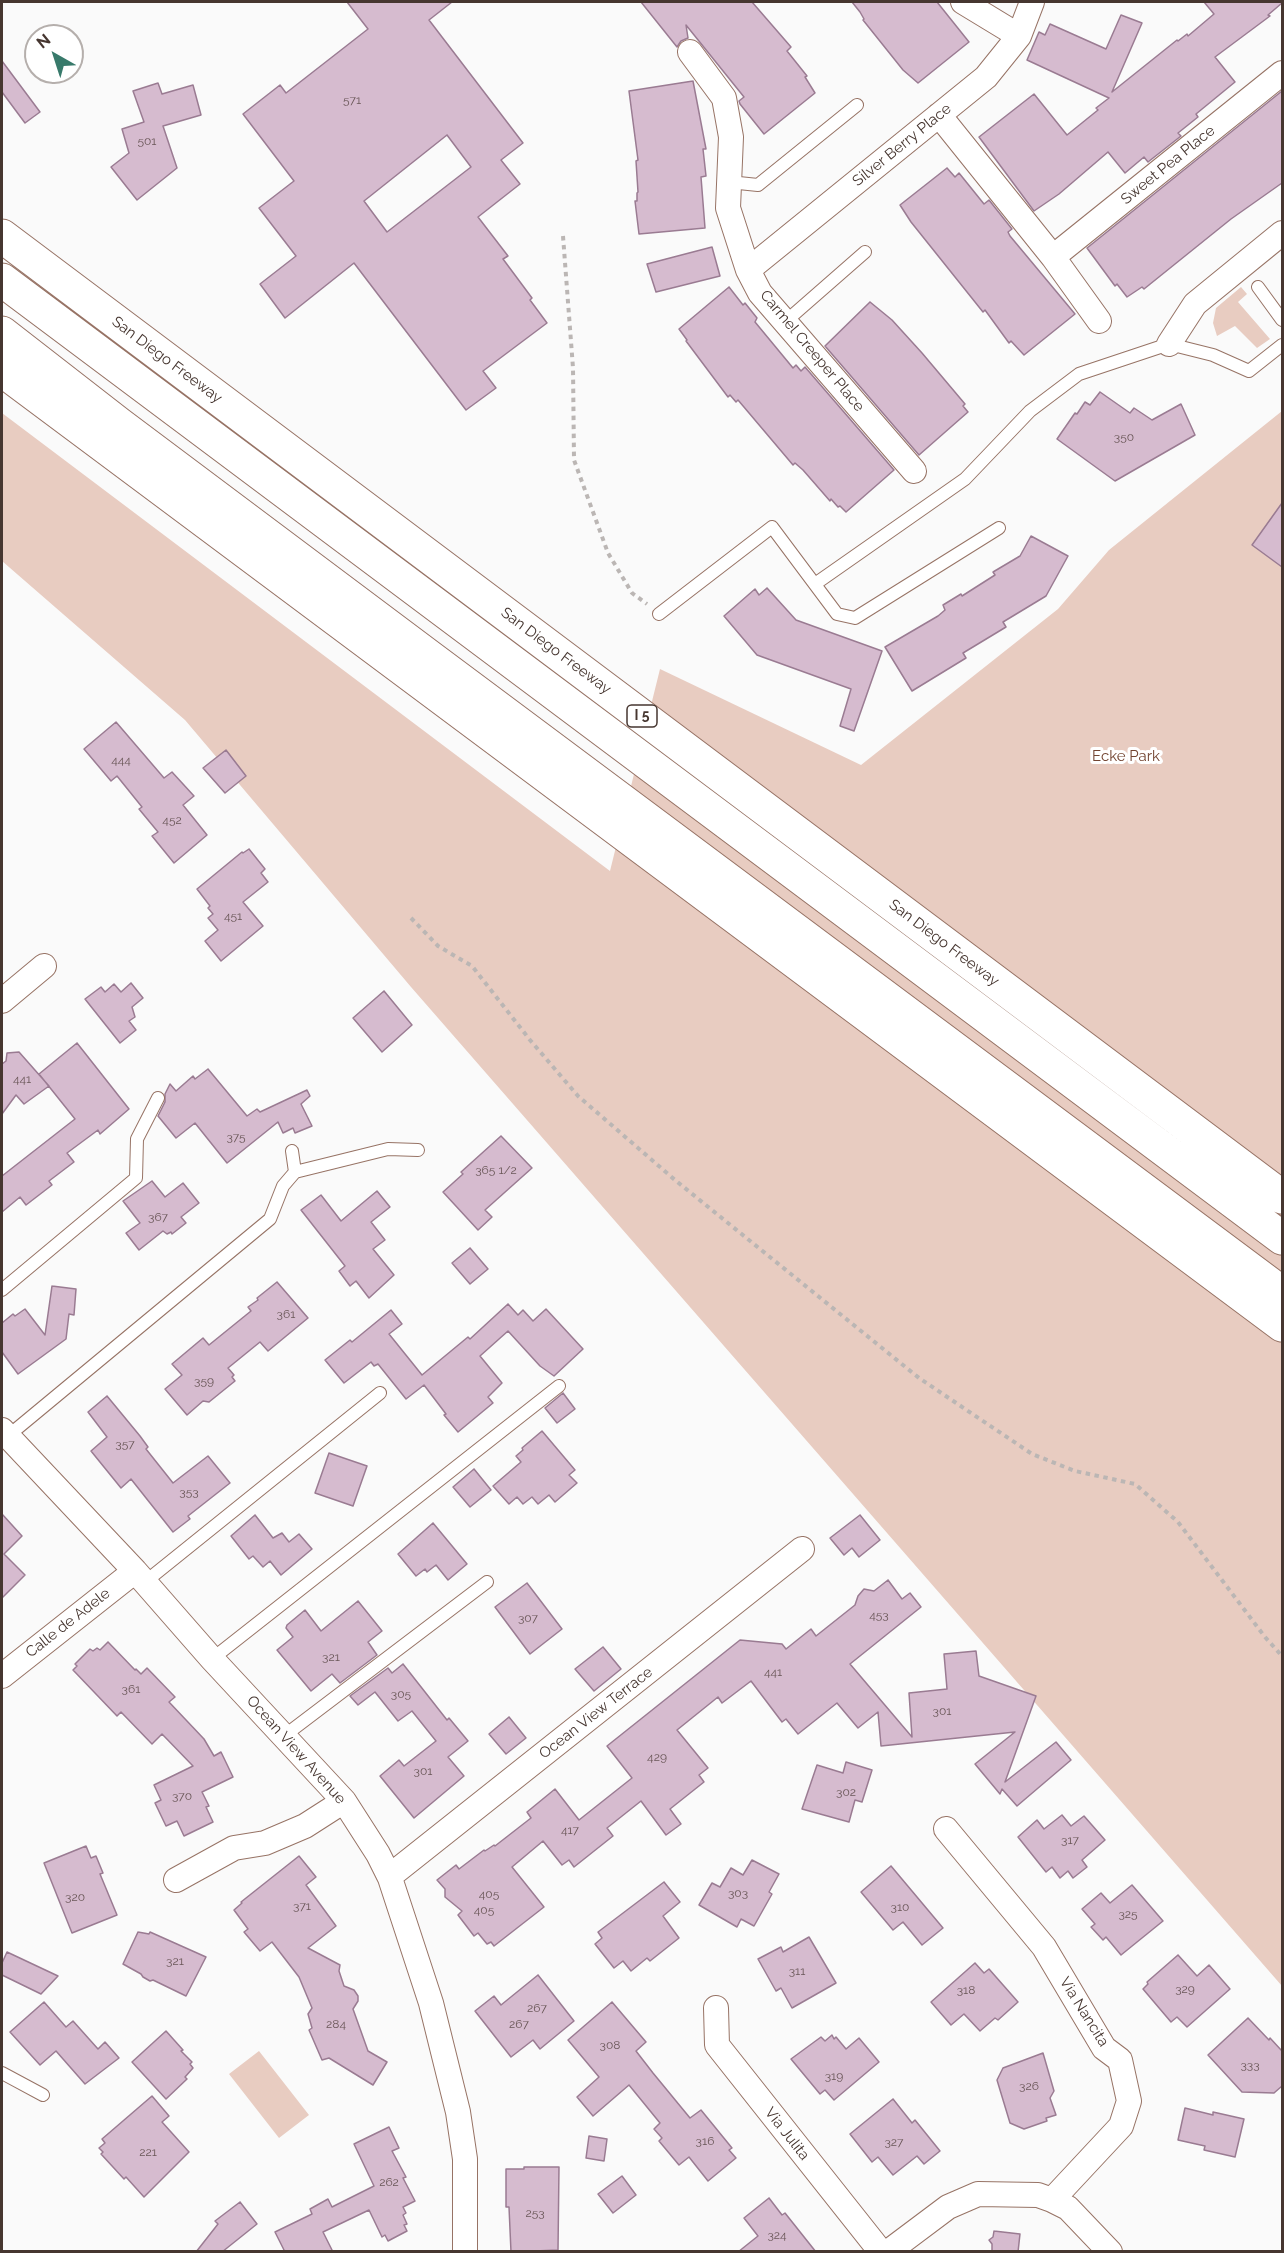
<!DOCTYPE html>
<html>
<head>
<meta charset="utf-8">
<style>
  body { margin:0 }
  #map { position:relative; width:1284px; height:2253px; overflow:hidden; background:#fafafa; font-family:Raleway,sans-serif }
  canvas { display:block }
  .frame { position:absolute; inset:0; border:3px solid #463630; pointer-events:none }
  .north { position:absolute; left:24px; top:24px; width:60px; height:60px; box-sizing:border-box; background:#fff; border:2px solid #b5afac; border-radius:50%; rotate:321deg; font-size:16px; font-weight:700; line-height:24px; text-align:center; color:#463630 }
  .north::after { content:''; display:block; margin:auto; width:21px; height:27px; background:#387a6b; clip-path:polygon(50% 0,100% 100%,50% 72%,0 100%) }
</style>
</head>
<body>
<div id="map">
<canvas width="1284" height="2253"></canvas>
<div class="frame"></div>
<div class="north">N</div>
</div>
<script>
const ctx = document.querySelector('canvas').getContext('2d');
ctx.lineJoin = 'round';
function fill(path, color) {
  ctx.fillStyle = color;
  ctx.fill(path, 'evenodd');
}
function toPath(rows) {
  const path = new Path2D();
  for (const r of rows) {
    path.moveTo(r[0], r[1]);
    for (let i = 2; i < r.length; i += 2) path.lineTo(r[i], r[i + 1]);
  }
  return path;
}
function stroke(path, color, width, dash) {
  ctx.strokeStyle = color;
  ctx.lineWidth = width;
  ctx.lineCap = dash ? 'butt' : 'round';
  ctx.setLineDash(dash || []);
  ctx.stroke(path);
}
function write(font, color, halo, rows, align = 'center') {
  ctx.font = font + ' Raleway,sans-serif';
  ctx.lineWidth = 6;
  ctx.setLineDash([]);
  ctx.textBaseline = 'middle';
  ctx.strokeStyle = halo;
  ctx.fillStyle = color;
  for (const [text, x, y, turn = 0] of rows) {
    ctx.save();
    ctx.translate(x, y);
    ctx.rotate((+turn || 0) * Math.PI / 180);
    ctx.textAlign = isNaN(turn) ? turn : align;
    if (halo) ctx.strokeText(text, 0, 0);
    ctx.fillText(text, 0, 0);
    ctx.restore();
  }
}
const green = toPath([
  [1241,287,1247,294,1238,302,1270,339,1257,348,1235,326,1217,336,1213,323,1216,308],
  [1282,411,1282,1986,411,987,185,720,2,561,2,413,610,871,660,669,861,765,1058,609,1109,550],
  [259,2051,309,2115,279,2138,229,2074]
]);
const building = toPath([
  [347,2,452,2,429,20,523,143,501,160,520,184,478,217,508,256,503,259,532,298,530,300,547,323,483,371,496,388,466,410,354,263,285,318,260,284,296,256,259,208,294,181,243,114,280,85,286,93,368,29,347,2],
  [447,135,471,167,387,232,364,201,447,135],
  [641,2,752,2,791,47,787,51,807,76,805,77,815,93,764,134,740,104,739,101,744,97,686,25,688,38,681,41,677,47,641,2],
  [852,2,937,2,969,42,918,83,903,70,863,20,864,19,860,12,852,2],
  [1204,2,1282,2,1282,3,1268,15,1270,16,1215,57,1235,82,1196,114,1198,117,1178,133,1181,136,1148,162,1144,157,1125,173,1108,152,1059,194,1034,211,979,137,1034,94,1067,135,1098,110,1096,108,1109,98,1027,60,1039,32,1045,35,1050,24,1106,49,1121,15,1142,23,1112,92,1177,40,1178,41,1187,34,1188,36,1214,14,1204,2],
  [2,61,40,112,25,123,2,92,2,61],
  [693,81,706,149,703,149,706,176,701,177,705,228,639,234,635,201,637,201,637,193,638,192,636,161,638,160,629,91,693,81],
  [158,83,162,94,193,85,201,115,163,126,177,168,137,200,111,167,129,153,122,129,144,122,133,91,158,83],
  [1282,91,1282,183,1231,219,1144,289,1142,287,1127,297,1117,284,1115,286,1087,248,1282,91],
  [947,168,955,177,959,173,984,204,989,200,1012,229,1008,232,1010,236,1075,314,1024,355,1011,341,1009,343,985,310,983,312,911,222,900,205,947,168],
  [712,247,720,276,656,292,647,264,712,247],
  [729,287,743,305,745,303,757,318,755,322,793,368,796,365,801,371,805,367,894,470,846,512,840,506,838,507,831,499,830,501,803,470,795,463,793,465,738,400,736,402,730,395,728,397,686,341,687,340,679,329,729,287],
  [870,302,892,320,922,353,965,404,963,406,968,412,919,455,825,346,870,302],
  [1100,392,1130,413,1134,408,1152,420,1181,404,1195,435,1115,481,1057,439,1075,413,1077,414,1085,402,1090,405,1100,392],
  [1282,503,1282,567,1252,545,1282,503],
  [1031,536,1068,556,1046,596,1003,622,1006,627,963,653,966,658,912,691,885,647,938,616,945,610,943,605,961,594,962,596,995,575,993,572,1020,556,1031,536],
  [767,588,796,620,882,651,854,731,840,726,851,689,757,655,724,616,755,589,759,595,767,588],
  [116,722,164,778,172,772,194,796,183,805,207,835,174,863,152,836,158,832,139,809,142,807,117,776,111,781,84,749,116,722],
  [226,750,246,776,225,793,203,768,226,750],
  [249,849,265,869,261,873,268,882,243,902,263,926,221,961,205,941,218,930,208,918,213,914,208,908,210,906,197,889,242,852,243,853,249,849],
  [131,983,143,998,132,1007,135,1017,129,1021,136,1030,120,1043,85,999,101,987,105,992,114,984,121,992,131,983],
  [384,991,412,1025,382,1052,353,1018,384,991],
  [77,1043,129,1109,100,1134,98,1130,67,1153,74,1162,49,1181,52,1185,26,1205,20,1197,2,1212,2,1176,75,1119,39,1074,77,1043],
  [19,1052,49,1086,24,1104,16,1095,2,1114,2,1064,6,1061,7,1053,19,1052],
  [208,1069,247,1116,257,1109,260,1112,307,1090,310,1096,301,1104,312,1126,295,1133,293,1128,283,1133,278,1122,227,1163,195,1123,176,1138,158,1116,165,1102,165,1094,170,1084,176,1091,193,1076,195,1079,208,1069],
  [501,1136,532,1168,485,1210,492,1217,478,1230,443,1192,463,1174,461,1172,501,1136],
  [152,1181,165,1197,183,1183,199,1203,181,1217,186,1223,172,1234,171,1232,167,1234,163,1231,139,1250,126,1233,140,1223,123,1201,152,1181],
  [377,1191,390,1207,371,1222,385,1240,373,1249,394,1275,369,1298,356,1281,350,1286,339,1271,345,1266,301,1210,321,1195,341,1221,377,1191],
  [470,1248,488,1269,470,1284,452,1263,470,1248],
  [277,1282,308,1318,268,1351,260,1342,228,1368,234,1375,232,1377,235,1381,209,1402,203,1401,187,1415,165,1389,182,1375,172,1364,203,1338,209,1345,251,1311,248,1307,258,1300,257,1298,277,1282],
  [52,1286,76,1289,74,1315,69,1314,66,1339,18,1374,2,1352,2,1323,13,1314,15,1316,25,1309,45,1335,52,1286],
  [508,1304,518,1315,523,1310,533,1321,546,1309,583,1349,554,1376,540,1366,508,1331,480,1356,502,1383,488,1397,493,1403,458,1432,444,1415,446,1414,424,1385,406,1399,378,1364,374,1366,371,1362,344,1383,325,1360,350,1340,352,1342,391,1310,402,1324,389,1334,422,1375,468,1337,470,1339,508,1304],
  [563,1393,575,1409,557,1423,545,1408,563,1393],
  [107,1396,140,1436,148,1447,146,1449,173,1483,208,1456,230,1483,188,1516,190,1519,173,1532,131,1479,121,1488,91,1451,107,1437,88,1412,107,1396],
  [542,1431,575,1470,569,1475,577,1483,555,1502,549,1495,538,1504,532,1497,523,1504,517,1497,509,1504,493,1486,521,1462,516,1456,523,1450,522,1448,542,1431],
  [329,1453,367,1466,353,1506,315,1493,329,1453],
  [474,1469,491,1490,470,1507,453,1487,474,1469],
  [2,1514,22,1536,4,1554,25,1575,2,1598,2,1514],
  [255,1515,273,1538,282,1533,289,1542,299,1534,312,1549,281,1575,270,1561,263,1567,253,1556,249,1559,231,1536,255,1515],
  [860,1515,880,1540,859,1557,852,1548,844,1555,830,1538,860,1515],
  [433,1523,467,1564,448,1580,436,1565,427,1572,425,1569,416,1576,398,1554,433,1523],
  [888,1580,902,1599,910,1593,921,1607,850,1664,912,1737,909,1693,947,1689,944,1654,976,1651,979,1676,1036,1696,1005,1782,1056,1742,1071,1760,1017,1806,1002,1789,1000,1794,975,1764,1015,1732,881,1746,878,1712,858,1728,837,1703,798,1734,786,1719,782,1722,751,1681,722,1703,718,1697,677,1730,708,1768,699,1775,704,1782,670,1809,681,1824,666,1835,641,1801,607,1828,613,1836,574,1867,569,1860,562,1865,543,1841,512,1867,544,1907,494,1946,491,1942,487,1944,478,1933,474,1936,458,1915,462,1911,445,1897,445,1889,437,1880,456,1865,459,1869,484,1850,485,1851,494,1845,495,1846,531,1818,527,1812,555,1789,579,1820,632,1778,607,1746,740,1640,782,1644,786,1649,811,1629,816,1636,855,1605,858,1596,864,1589,874,1591,888,1580],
  [527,1583,562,1629,530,1654,495,1607,527,1583],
  [358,1601,382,1631,368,1642,377,1655,340,1683,332,1674,311,1691,277,1650,293,1637,286,1628,287,1625,305,1610,321,1631,358,1601],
  [108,1642,135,1670,136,1669,141,1674,147,1668,175,1697,169,1702,204,1739,214,1756,221,1752,233,1777,202,1792,209,1806,206,1807,213,1822,184,1836,177,1821,166,1826,155,1803,161,1800,154,1785,193,1766,162,1734,152,1744,121,1712,117,1716,73,1670,77,1666,75,1664,90,1649,93,1651,97,1648,100,1650,108,1642],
  [603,1647,621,1669,594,1691,575,1669,603,1647],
  [403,1664,447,1720,449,1718,468,1741,448,1757,464,1776,414,1818,380,1776,399,1760,404,1766,436,1741,412,1711,398,1721,375,1692,358,1705,350,1696,388,1668,392,1673,403,1664],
  [509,1717,526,1738,506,1754,489,1734,509,1717],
  [846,1762,872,1770,862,1802,855,1800,849,1822,802,1809,817,1765,843,1773,846,1762],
  [1062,1815,1071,1826,1084,1816,1105,1840,1082,1860,1087,1867,1073,1878,1068,1871,1060,1878,1052,1867,1046,1872,1018,1837,1037,1820,1044,1829,1062,1815],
  [86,1846,91,1858,96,1856,103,1873,100,1874,117,1915,72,1933,44,1863,86,1846],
  [299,1856,316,1877,306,1885,336,1926,308,1948,340,1965,339,1971,344,1986,354,1990,358,1996,358,2001,353,2009,368,2051,387,2062,373,2085,329,2058,322,2060,309,2030,312,2028,308,2014,312,2008,299,1977,272,1942,260,1951,244,1932,248,1929,234,1910,242,1903,241,1902,299,1856],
  [752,1860,779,1874,769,1892,772,1894,754,1926,741,1919,737,1927,699,1905,712,1883,720,1887,731,1868,743,1875,752,1860],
  [891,1866,943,1928,922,1945,903,1922,893,1930,861,1892,891,1866],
  [664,1882,680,1902,663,1916,679,1938,650,1961,647,1958,631,1971,623,1961,614,1968,595,1944,602,1938,598,1932,664,1882],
  [1132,1885,1163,1921,1121,1955,1106,1937,1103,1940,1091,1927,1095,1924,1082,1909,1101,1893,1110,1903,1132,1885],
  [138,1932,149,1934,150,1932,206,1957,186,1996,153,1980,150,1981,143,1977,141,1974,123,1964,138,1932],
  [809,1937,836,1983,792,2008,781,1988,776,1991,758,1959,781,1947,783,1952,809,1937],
  [7,1952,58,1976,41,1994,2,1975,2,1963,7,1952],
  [1178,1955,1197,1976,1209,1965,1230,1989,1187,2027,1177,2017,1171,2022,1143,1989,1148,1984,1147,1982,1178,1955],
  [975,1963,984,1973,989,1969,1018,2002,998,2020,995,2018,980,2031,964,2014,951,2025,931,2002,975,1963],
  [538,1975,574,2021,540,2049,533,2040,511,2057,475,2011,494,1996,501,2005,538,1975],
  [44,2002,66,2027,73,2021,98,2049,105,2042,119,2058,85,2084,56,2051,40,2065,10,2032,44,2002],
  [612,2002,646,2042,636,2051,653,2073,690,2118,701,2110,732,2148,729,2150,736,2158,708,2181,689,2157,679,2165,659,2141,662,2138,654,2129,660,2123,629,2085,593,2116,577,2097,599,2077,568,2040,612,2002],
  [1248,2018,1269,2040,1270,2038,1282,2051,1282,2086,1274,2093,1242,2092,1208,2055,1248,2018],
  [166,2031,183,2050,181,2051,192,2062,190,2064,193,2068,185,2077,187,2079,166,2099,132,2062,166,2031],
  [832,2035,834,2039,836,2037,846,2049,859,2038,879,2062,834,2100,825,2090,820,2094,791,2059,821,2037,825,2041,832,2035],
  [1043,2053,1054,2091,1050,2098,1056,2115,1046,2118,1047,2121,1024,2129,1010,2123,997,2080,1003,2068,1043,2053],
  [152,2096,169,2116,162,2122,189,2152,144,2197,126,2177,124,2179,101,2154,103,2152,99,2148,105,2143,102,2139,152,2096],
  [893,2099,912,2123,915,2120,940,2151,924,2164,917,2156,893,2175,878,2157,872,2162,850,2134,893,2099],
  [1185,2108,1213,2115,1213,2112,1244,2119,1235,2157,1204,2150,1205,2146,1178,2140,1185,2108],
  [389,2127,399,2148,392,2151,406,2177,403,2178,415,2201,403,2207,406,2213,403,2215,407,2224,404,2225,407,2231,388,2241,385,2235,382,2237,369,2210,323,2232,333,2252,285,2252,275,2232,312,2214,310,2209,328,2199,332,2207,374,2186,354,2144,389,2127],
  [589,2136,607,2139,604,2161,586,2158,589,2136],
  [524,2167,559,2167,558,2250,511,2252,509,2207,506,2207,506,2169,524,2169,524,2167],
  [622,2176,636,2195,613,2213,598,2194,622,2176],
  [769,2198,782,2215,785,2213,816,2252,738,2252,758,2236,744,2218,769,2198],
  [240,2202,257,2224,222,2252,196,2252,218,2224,215,2221,240,2202],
  [994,2231,1020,2234,1018,2252,992,2252,992,2244,989,2240,993,2237,994,2231]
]);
const path = toPath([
  [563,236,573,368,574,460,608,553,632,593,647,604],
  [411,918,438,946,472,966,530,1040,578,1096,675,1180,919,1378,1032,1454,1075,1471,1135,1484,1178,1522,1265,1637,1282,1656]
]);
const service = toPath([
  [729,182,758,185,857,105],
  [1258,287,1282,320],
  [785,322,865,252],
  [815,584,965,479,1030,411,1079,374,1169,344,1213,355,1249,371,1282,345],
  [659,614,772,527,837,614,855,618,999,528],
  [292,1151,295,1172],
  [2,1290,136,1178,137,1139,158,1098],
  [8,1436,270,1219,283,1186,295,1172,388,1149,418,1150],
  [145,1582,380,1393],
  [212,1659,559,1386],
  [284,1736,487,1582],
  [2,2073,43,2095]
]);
const minor = toPath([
  [963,2,1019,36],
  [690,52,724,98,731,137,728,208,748,270,760,293,914,471],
  [939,115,1053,257,1099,321],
  [1053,257,1282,73],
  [748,270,986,77,1019,36,1032,2],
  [1169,344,1195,304,1282,233],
  [2,1001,44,966],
  [2,1430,135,1571,212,1659,344,1801,378,1854,390,1878,431,2003,458,2112,465,2159,465,2252],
  [2,1676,135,1571],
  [946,1829,1044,1947,1104,2048,1120,2060,1129,2101,1121,2126,1052,2200],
  [390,1876,802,1549],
  [176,1880,234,1848,265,1843,305,1826,344,1801],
  [716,2008,717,2045,881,2252],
  [888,2252,948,2207,978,2194,1038,2195,1052,2200,1068,2208,1110,2252]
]);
const motorway = toPath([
  [2,236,1282,1197],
  [2,280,1282,1238],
  [2,333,119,424,431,658,1282,1293],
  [2,370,1282,1325]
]);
const numberNames = [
  ["571",352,100],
  ["501",147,141],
  ["350",1124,437],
  ["444",121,760],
  ["452",172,820],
  ["451",233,916],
  ["441",22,1079],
  ["375",236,1137],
  ["365 1/2",496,1170],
  ["367",158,1217],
  ["361",286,1314],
  ["359",204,1381],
  ["357",125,1444],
  ["353",189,1492],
  ["453",879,1615],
  ["307",528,1618],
  ["321",331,1657],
  ["441",773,1672],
  ["361",131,1689],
  ["305",401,1694],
  ["301",942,1711],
  ["429",657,1757],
  ["301",423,1771],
  ["302",846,1792],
  ["370",182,1796],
  ["417",570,1830],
  ["317",1070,1840],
  ["303",738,1893],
  ["405",489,1894],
  ["320",75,1897],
  ["371",302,1906],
  ["310",900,1907],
  ["405",484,1910],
  ["325",1128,1914],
  ["321",175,1961],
  ["311",797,1971],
  ["329",1185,1989],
  ["318",966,1990],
  ["267",537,2008],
  ["284",336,2024],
  ["267",519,2024],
  ["308",610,2045],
  ["333",1250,2065],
  ["319",834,2076],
  ["326",1029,2086],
  ["316",705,2141],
  ["327",894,2142],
  ["221",148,2152],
  ["262",389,2182],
  ["253",535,2213],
  ["324",777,2235]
];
const shields = [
  [642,716,30]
];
const shieldNames = [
  ["I 5",642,716]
];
const streetNames = [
  ["Silver Berry Place",902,145,-39],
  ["Sweet Pea Place",1168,165,-39],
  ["Carmel Creeper Place",812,351,50],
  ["San Diego Freeway",167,360,37],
  ["San Diego Freeway",556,651,37],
  ["San Diego Freeway",944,943,37],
  ["Calle de Adele",68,1623,-38],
  ["Ocean View Terrace",596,1713,-38],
  ["Ocean View Avenue",296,1750,48],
  ["Via Nancita",1084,2012,58],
  ["Via Julita",787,2134,52]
];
const parkNames = [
  ["Ecke Park",1126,756]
];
fill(green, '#e8ccc1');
fill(building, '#d6bbcf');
stroke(building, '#9a7b92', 1.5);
stroke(service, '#977365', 14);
stroke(minor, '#977365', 26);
stroke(motorway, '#977365', 35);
stroke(path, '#bbb6b4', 4, [4.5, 4.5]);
stroke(service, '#fff', 12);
stroke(minor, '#fff', 24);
stroke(motorway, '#fff', 33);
write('12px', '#6a5758', null, numberNames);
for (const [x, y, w] of shields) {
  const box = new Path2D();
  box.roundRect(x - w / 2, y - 11, w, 22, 4.5);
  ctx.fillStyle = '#fff';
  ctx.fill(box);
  stroke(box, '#463630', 1.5);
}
write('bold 14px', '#463630', null, shieldNames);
write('15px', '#463630', '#fff', streetNames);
write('15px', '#724431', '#fff', parkNames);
</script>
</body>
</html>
